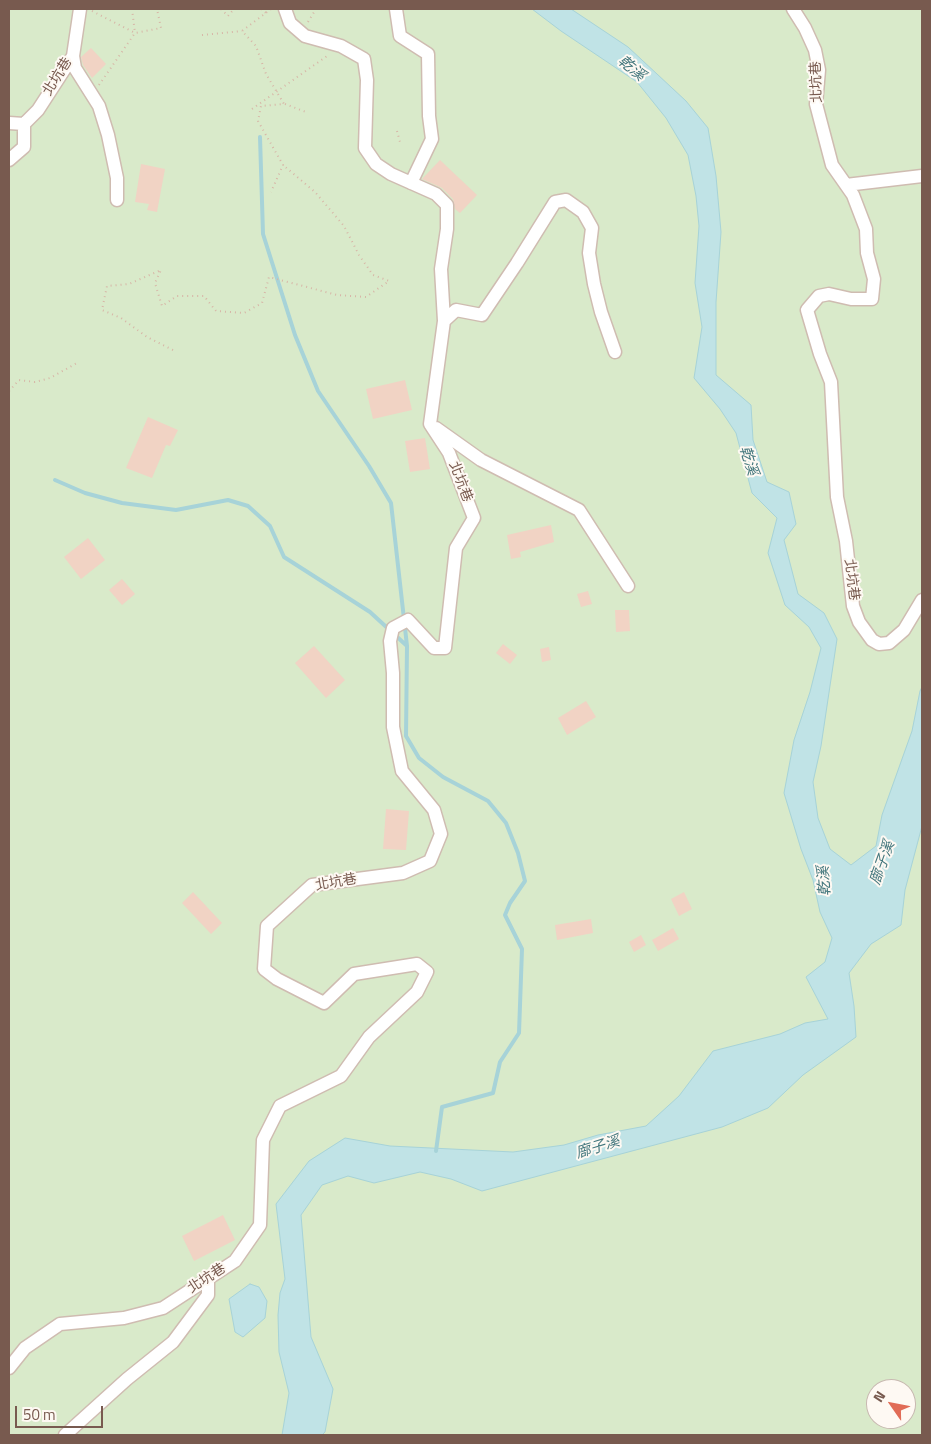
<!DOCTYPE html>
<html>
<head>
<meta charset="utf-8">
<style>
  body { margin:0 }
  #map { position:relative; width:931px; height:1444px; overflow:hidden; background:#fcf5ec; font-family:"Titillium Web",sans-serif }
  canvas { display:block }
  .frame { position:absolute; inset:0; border:10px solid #785a4f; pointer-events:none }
  .north { position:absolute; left:866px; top:1379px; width:50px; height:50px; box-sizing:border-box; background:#fef9f3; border:1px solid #c8b9b1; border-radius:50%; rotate:303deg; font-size:14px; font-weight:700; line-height:20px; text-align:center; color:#785a4f }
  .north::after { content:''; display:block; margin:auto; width:18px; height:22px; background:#e16c56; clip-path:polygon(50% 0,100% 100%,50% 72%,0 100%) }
  .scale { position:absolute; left:15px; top:1406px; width:88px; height:22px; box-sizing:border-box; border:2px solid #785a4f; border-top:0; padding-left:6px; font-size:15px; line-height:18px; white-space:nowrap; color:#785a4f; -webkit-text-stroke:4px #fef9f3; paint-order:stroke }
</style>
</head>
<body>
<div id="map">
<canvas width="931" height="1444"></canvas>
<div class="frame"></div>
<div class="north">N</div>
<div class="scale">50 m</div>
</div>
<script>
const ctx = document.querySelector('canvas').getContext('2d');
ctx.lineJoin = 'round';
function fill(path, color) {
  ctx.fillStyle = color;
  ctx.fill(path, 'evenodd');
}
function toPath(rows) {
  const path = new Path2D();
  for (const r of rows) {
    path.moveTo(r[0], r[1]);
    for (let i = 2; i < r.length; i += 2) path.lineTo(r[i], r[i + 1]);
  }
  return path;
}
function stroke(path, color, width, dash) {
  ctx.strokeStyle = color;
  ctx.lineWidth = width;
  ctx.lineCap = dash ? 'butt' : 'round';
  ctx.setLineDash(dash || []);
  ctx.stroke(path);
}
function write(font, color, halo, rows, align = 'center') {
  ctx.font = font + ' "Titillium Web","Noto Sans TC",sans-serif';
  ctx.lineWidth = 4;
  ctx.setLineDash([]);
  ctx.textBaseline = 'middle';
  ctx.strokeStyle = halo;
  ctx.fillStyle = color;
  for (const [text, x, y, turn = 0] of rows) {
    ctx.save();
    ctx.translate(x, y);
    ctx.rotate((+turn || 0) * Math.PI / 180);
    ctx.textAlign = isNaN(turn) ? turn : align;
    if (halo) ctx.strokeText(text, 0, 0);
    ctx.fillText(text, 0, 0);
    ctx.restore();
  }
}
const green = toPath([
  [9,9,922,9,922,1435,9,1435],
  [876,1389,906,1389,906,1419,876,1419]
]);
const water = toPath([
  [532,9,571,9,628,47,686,101,708,128,716,176,721,232,716,302,716,375,751,405,753,440,767,482,789,492,796,524,784,540,798,594,824,613,837,639,821,746,813,782,818,818,830,849,851,865,876,846,882,815,912,731,920,691,922,687,922,826,905,890,901,925,871,944,849,973,854,1006,856,1037,803,1075,768,1108,722,1127,482,1191,451,1179,420,1172,374,1183,348,1176,322,1185,301,1215,311,1337,333,1389,325,1432,322,1435,282,1435,289,1393,279,1352,278,1315,280,1293,285,1279,276,1204,309,1161,345,1138,390,1146,513,1152,564,1145,598,1135,646,1126,679,1096,713,1051,780,1034,805,1023,828,1019,806,977,825,962,832,938,820,912,813,880,801,849,784,793,794,740,810,692,821,648,809,627,785,605,768,553,777,518,752,493,736,433,720,409,694,378,702,327,695,283,699,226,696,196,688,155,666,118,637,82,561,31,532,9],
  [250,1284,259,1287,267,1301,265,1318,243,1337,235,1332,229,1299,250,1284]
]);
const stream = toPath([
  [260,137,263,234,295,335,318,391,369,466,391,503,407,646,406,736,419,758,443,777,488,801,506,823,518,853,525,881,510,903,505,915,522,949,519,1033,500,1062,493,1093,442,1107,436,1151],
  [55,480,85,493,122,503,176,510,228,500,248,506,270,526,284,557,370,612,407,646]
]);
const building = toPath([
  [91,48,106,64,92,78,83,65,81,57],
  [440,160,477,195,460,213,455,209,453,199,442,188,422,179],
  [141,164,165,169,157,212,147,210,149,204,135,202],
  [405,380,412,410,373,419,366,389],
  [148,417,178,430,170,446,166,445,152,478,126,468],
  [425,438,430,469,410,472,405,441],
  [551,525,554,542,520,552,521,557,511,559,507,535],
  [88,538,105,560,81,579,64,557],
  [122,579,135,594,122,605,109,590],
  [588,591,592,604,581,607,577,594],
  [615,610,629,610,630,631,616,632],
  [503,644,517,655,510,664,496,653],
  [314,646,345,680,326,698,295,663],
  [549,647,551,660,542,662,540,649],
  [586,701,596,717,567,735,558,718],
  [386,809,409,811,406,850,383,849],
  [193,892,222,923,211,934,182,903],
  [684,892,692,909,679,916,671,899],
  [591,919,593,933,557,940,555,925],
  [673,928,679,939,658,951,652,940],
  [641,935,646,945,634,952,629,942],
  [223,1215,235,1240,194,1261,182,1236]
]);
const path = toPath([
  [132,9,135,33],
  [221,9,228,16,234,9],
  [261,9,266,13],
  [271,9,242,31,256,46,266,74,284,104,261,106,258,121,283,165,271,192],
  [92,11,135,33],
  [308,22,316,9],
  [202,35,242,31],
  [99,85,135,33,161,28,157,9],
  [285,104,306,112],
  [252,109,327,56],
  [397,131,400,142],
  [173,350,147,337,121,318,102,310,107,286,129,284,161,270,155,283,162,306,177,296,204,296,216,311,244,313,262,303,269,277,337,295,366,297,389,281,373,275,359,255,344,226,315,192,283,165],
  [9,391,19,380,35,382,50,378,77,363]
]);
const minor = toPath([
  [396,9,400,36,428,54,429,116,432,139,411,183],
  [793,9,805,28,815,50,819,70,816,104,832,165,853,195,866,229,867,253,874,279,872,299,851,299,829,294,819,296,807,310,820,354,831,382,837,497,846,541,853,606,859,622,872,640,879,644,889,643,904,630,922,600],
  [73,56,75,68,99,106,108,135,117,178,117,200],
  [9,123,24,124,38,110,73,56,80,9],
  [9,160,24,147,24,124],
  [846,185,922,176],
  [444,321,456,310,482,315,517,263,555,202,566,200,583,212,592,228,589,253,594,284,601,312,615,352],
  [436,428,481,460,579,510,628,586],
  [9,1368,25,1348,60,1324,124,1318,163,1308,235,1261,260,1225,263,1140,280,1106,341,1076,369,1037,417,992,427,972,417,964,354,974,324,1003,277,979,264,969,267,926,312,885,403,873,430,861,441,834,434,810,402,771,393,727,393,673,390,641,393,628,408,620,434,648,445,648,456,548,474,518,449,453,430,424,444,321,441,269,447,229,447,205,436,194,391,174,376,164,365,148,367,80,364,59,341,46,305,36,290,23,285,9],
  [65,1435,127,1379,173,1342,208,1295,208,1279]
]);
const streetNames = [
  ["北坑巷",58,77,-58],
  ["北坑巷",817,82,-92],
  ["北坑巷",460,482,69],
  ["北坑巷",851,580,83],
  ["北坑巷",336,883,-10],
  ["北坑巷",207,1279,-33]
];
const waterNames = [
  ["乾溪",631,69,40],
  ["乾溪",748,461,73],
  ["廍子溪",883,863,-70],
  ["乾溪",825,881,-94],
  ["廍子溪",598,1148,-17]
];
fill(green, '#d9eaca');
fill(water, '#c0e3e6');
stroke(water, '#a7d3d8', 1);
stroke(stream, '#a7d3d8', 4);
fill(building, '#f1d3c4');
stroke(minor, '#cfbcb1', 15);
stroke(path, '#d7b6a7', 2, [1, 4]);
stroke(minor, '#fff', 12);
write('14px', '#785a4f', '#fef9f3', streetNames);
write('italic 15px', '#42767c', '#fef9f3', waterNames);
</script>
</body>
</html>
